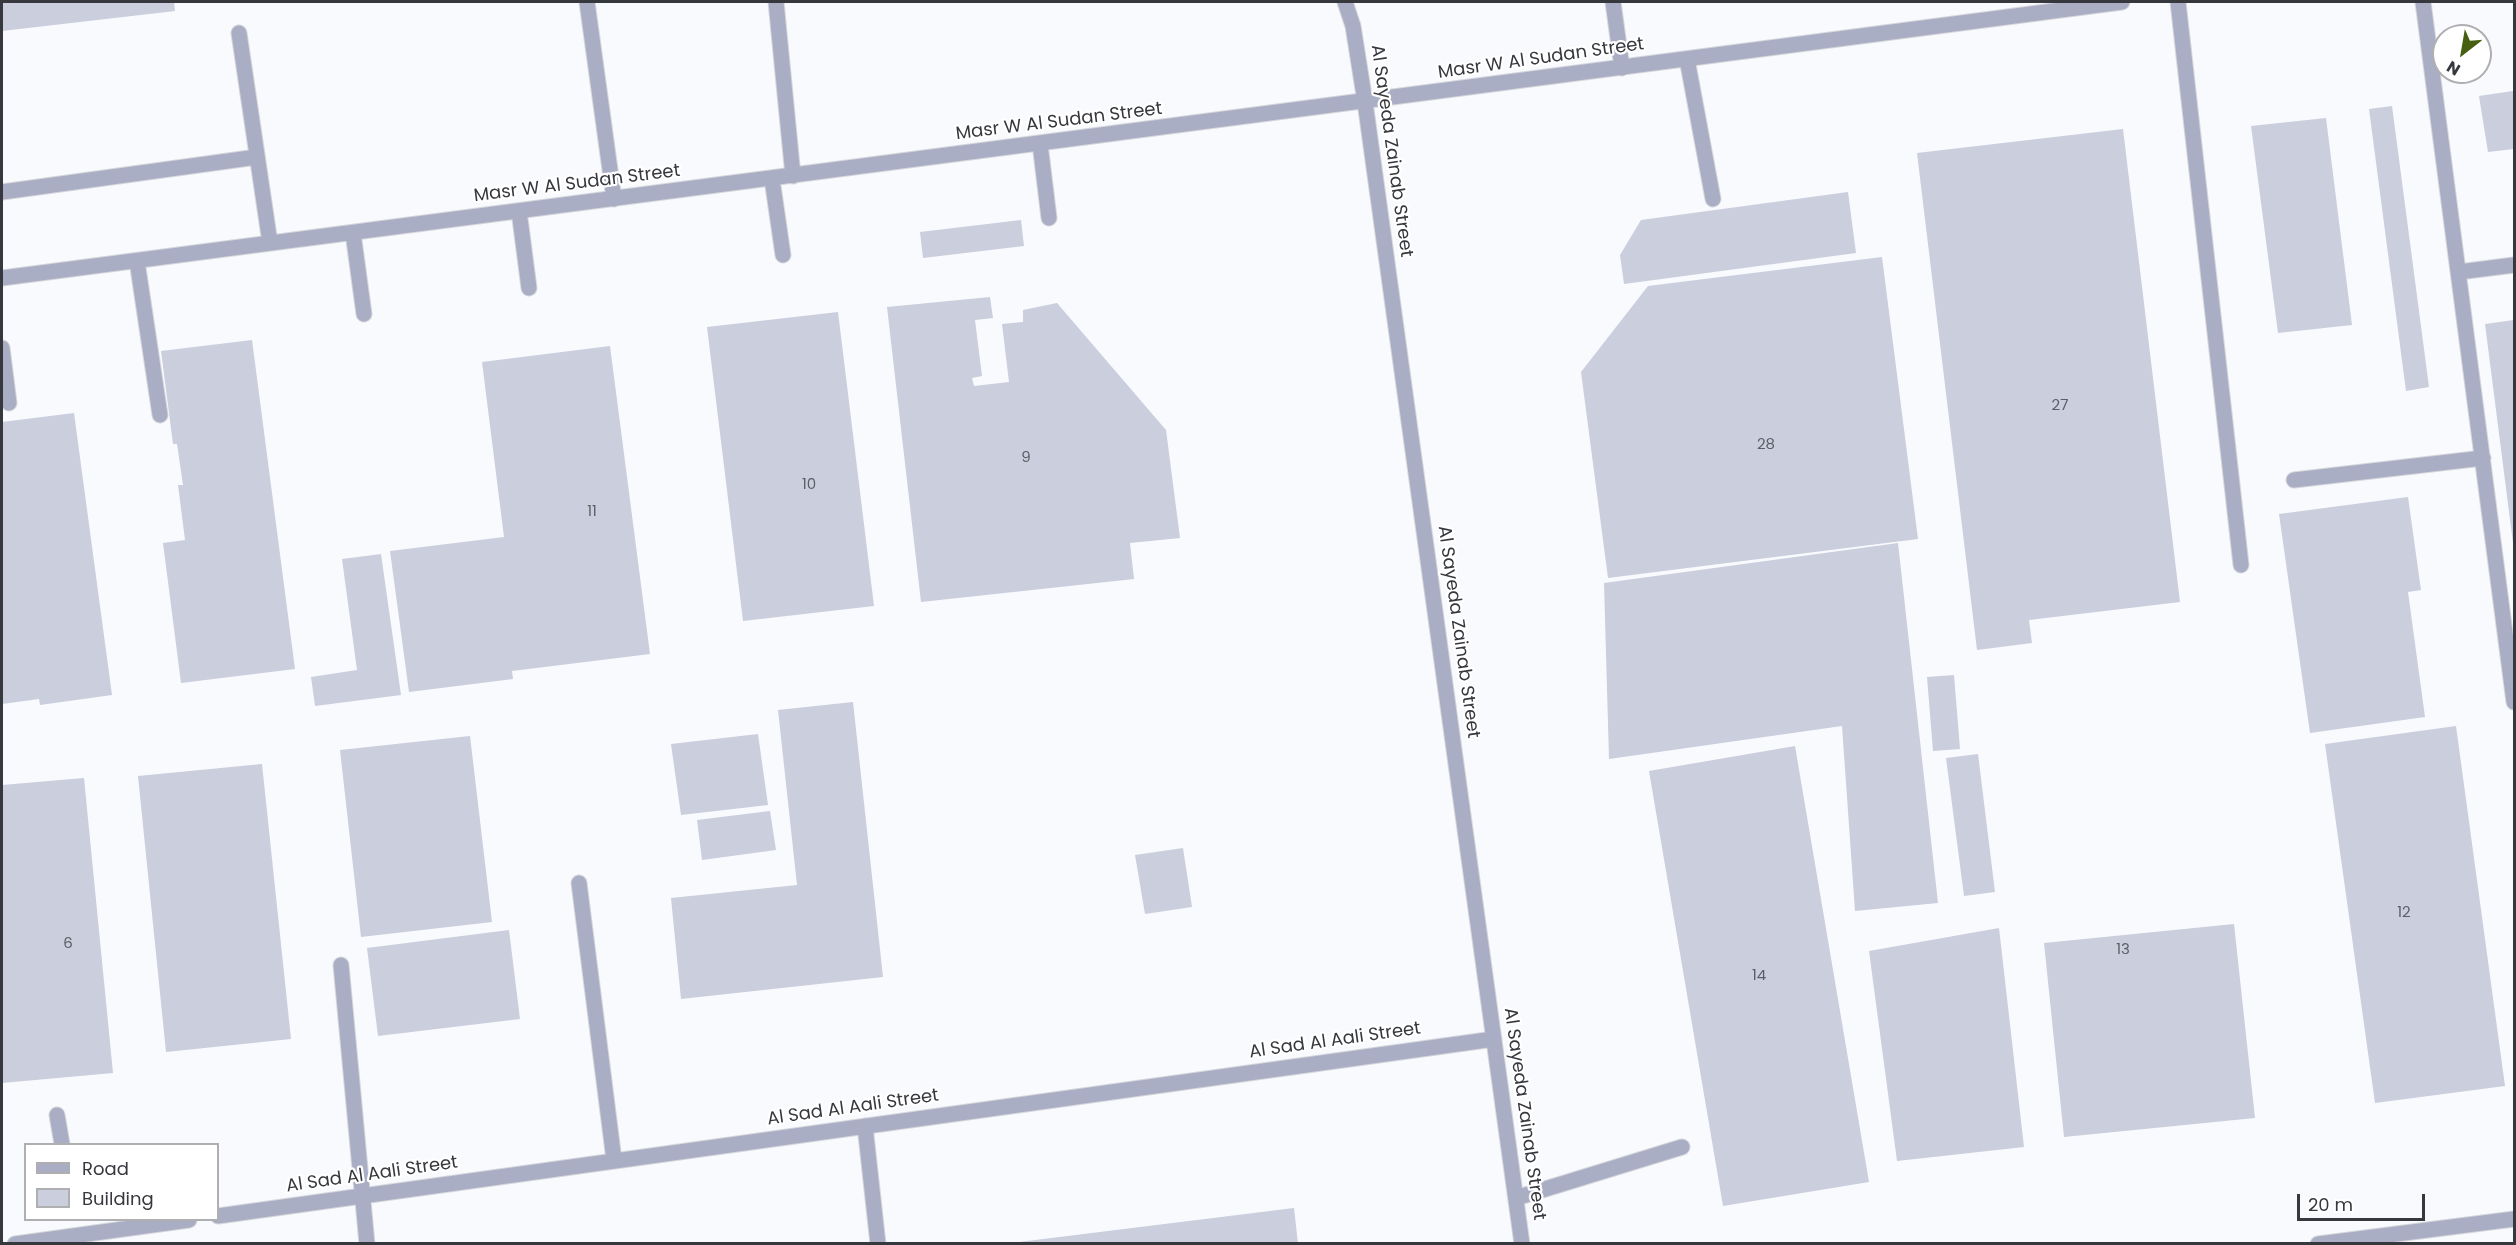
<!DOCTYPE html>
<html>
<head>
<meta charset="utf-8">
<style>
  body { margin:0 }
  #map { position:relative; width:2516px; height:1245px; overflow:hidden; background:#f9fafd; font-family:Poppins,sans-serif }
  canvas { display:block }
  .frame { position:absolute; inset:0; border:3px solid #37383e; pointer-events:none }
  .legend { position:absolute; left:24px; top:1143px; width:195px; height:78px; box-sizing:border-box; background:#fff; border:2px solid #afafb2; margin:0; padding:8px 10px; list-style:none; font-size:18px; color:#37383e }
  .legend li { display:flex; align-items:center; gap:12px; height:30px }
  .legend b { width:30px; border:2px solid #afafb2 }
  .north { position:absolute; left:2432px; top:24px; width:60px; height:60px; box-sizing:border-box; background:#fff; border:2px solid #afafb2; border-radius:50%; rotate:211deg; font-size:16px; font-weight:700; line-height:24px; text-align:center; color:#37383e }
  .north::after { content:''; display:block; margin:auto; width:21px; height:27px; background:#46600f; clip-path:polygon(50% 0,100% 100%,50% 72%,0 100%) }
  .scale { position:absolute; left:2297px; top:1194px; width:128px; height:27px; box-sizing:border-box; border:3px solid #37383e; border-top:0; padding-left:8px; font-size:18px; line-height:21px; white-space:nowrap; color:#37383e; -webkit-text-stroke:4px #fff; paint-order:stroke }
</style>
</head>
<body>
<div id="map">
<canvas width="2516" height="1245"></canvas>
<div class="frame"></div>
<ul class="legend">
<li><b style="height:8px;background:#a9aec5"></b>Road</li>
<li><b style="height:16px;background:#cacedd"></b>Building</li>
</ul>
<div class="north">N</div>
<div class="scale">20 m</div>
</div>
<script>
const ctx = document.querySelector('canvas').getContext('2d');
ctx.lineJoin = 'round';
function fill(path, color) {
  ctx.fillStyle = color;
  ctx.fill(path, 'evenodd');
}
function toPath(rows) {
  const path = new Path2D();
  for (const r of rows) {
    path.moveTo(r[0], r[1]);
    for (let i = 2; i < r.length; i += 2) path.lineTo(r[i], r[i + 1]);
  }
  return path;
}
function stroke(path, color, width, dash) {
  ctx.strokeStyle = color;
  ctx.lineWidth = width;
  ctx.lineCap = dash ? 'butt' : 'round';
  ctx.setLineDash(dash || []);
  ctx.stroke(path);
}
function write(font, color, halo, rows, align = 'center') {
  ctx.font = font + ' Poppins,sans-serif';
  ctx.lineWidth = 4.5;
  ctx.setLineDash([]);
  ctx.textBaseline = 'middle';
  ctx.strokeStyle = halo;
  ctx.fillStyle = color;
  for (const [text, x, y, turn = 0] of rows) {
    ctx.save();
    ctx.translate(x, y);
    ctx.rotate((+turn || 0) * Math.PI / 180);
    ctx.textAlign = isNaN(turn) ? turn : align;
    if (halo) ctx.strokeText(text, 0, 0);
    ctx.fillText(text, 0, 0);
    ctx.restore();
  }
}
const building = toPath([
  [2,2,174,2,175,11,2,31],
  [2513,91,2514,149,2488,152,2479,96],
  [2392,106,2429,387,2406,391,2369,109],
  [2326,118,2352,325,2278,333,2251,126],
  [2123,129,2180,602,2029,620,2032,643,1977,650,1917,153],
  [1848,192,1856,253,1624,284,1620,255,1641,220],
  [1021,220,1024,246,923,258,920,232],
  [1882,257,1918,539,1608,578,1581,372,1648,286],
  [990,297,993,318,975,320,982,376,972,378,974,386,1009,382,1002,324,1023,322,1023,310,1057,303,1166,430,1180,538,1130,543,1134,579,921,602,887,307],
  [838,312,874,606,743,621,707,327],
  [2514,320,2514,542,2513,543,2485,324],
  [252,340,295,669,181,683,163,543,185,540,178,485,183,485,177,444,173,444,161,351],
  [610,346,650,654,512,671,513,679,409,692,390,551,504,537,482,362],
  [74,413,112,695,40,705,39,699,2,704,2,422],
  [2408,497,2421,590,2408,592,2425,717,2310,733,2279,514],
  [1898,543,1938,903,1855,911,1842,726,1609,759,1604,583],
  [381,554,401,695,315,706,311,677,357,670,342,559],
  [1954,675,1960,749,1933,751,1927,677],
  [853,702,883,977,681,999,671,898,797,885,778,710],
  [2456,726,2505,1086,2375,1103,2325,744],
  [758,734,768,805,681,815,671,744],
  [470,736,492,922,361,937,340,750],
  [1795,746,1869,1182,1723,1206,1649,771],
  [1978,754,1995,892,1964,896,1946,758],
  [262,764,291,1039,166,1052,138,776],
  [84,778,113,1073,2,1083,2,785],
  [770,811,776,850,702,860,697,820],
  [1183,848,1192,907,1145,914,1135,855],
  [2234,924,2255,1118,2064,1137,2044,943],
  [1999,928,2024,1147,1897,1161,1869,951],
  [509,930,520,1019,378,1036,367,948],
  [1294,1208,1298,1244,1019,1244,1019,1242]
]);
const minor = toPath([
  [587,2,614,199],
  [776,2,793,176],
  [1345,2,1353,26,1365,102,1522,1244],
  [1613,2,1622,68],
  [2178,2,2241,565],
  [2423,2,2514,702],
  [239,33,270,243],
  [1687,59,1713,199],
  [1040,144,1049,218],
  [772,179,783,255],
  [2,192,257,157],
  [519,211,529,288],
  [353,233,364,314],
  [137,261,160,415],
  [2459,272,2514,265],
  [2,278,2122,2],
  [2,348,9,403],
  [2294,480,2483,458],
  [579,883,614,1160],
  [341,965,367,1244],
  [57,1115,62,1144],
  [865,1126,878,1244],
  [1516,1198,1682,1147],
  [218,1216,1494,1039],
  [15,1244,189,1220],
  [2318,1244,2514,1219]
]);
const numberNames = [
  ["27",2060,406],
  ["28",1766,445],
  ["9",1026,458],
  ["10",809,485],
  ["11",592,512],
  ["12",2404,913],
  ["6",68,944],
  ["13",2123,950],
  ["14",1759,976]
];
const streetNames = [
  ["Masr W Al Sudan Street",1541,59,-8],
  ["Masr W Al Sudan Street",1059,122,-7],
  ["Al Sayeda Zainab Street",1391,151,82],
  ["Masr W Al Sudan Street",577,184,-7],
  ["Al Sayeda Zainab Street",1458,632,82],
  ["Al Sad Al Aali Street",1335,1041,-8],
  ["Al Sad Al Aali Street",853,1108,-8],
  ["Al Sayeda Zainab Street",1524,1114,82],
  ["Al Sad Al Aali Street",372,1175,-8]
];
fill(building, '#cacedd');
stroke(minor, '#d6d7db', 17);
stroke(minor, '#a9aec5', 15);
write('15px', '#5c5e66', null, numberNames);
write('18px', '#37383e', '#fff', streetNames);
</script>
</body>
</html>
